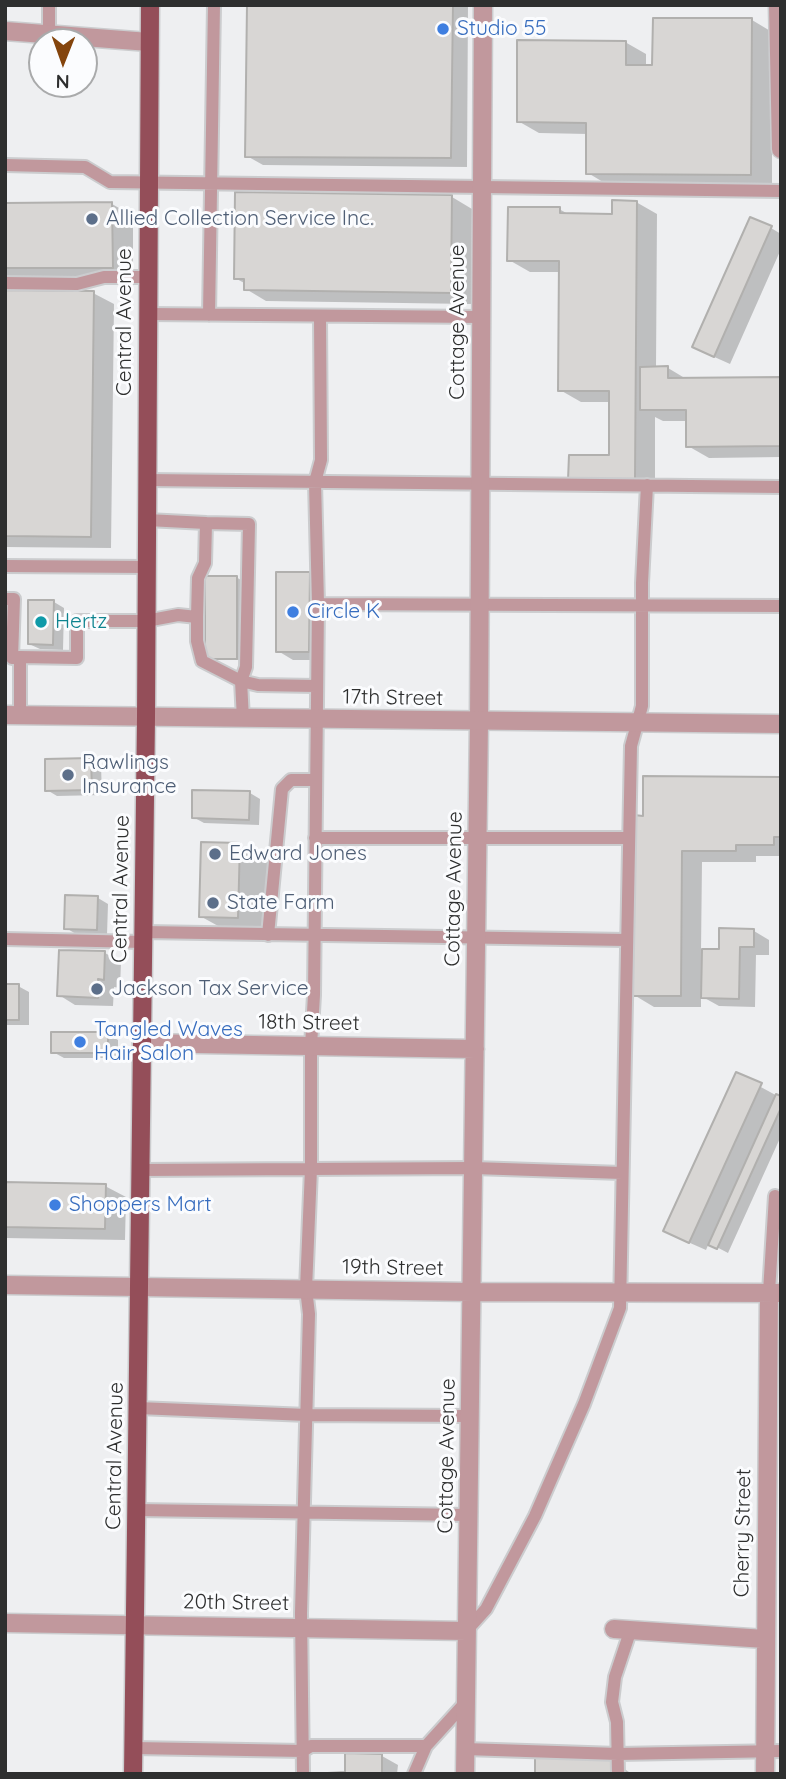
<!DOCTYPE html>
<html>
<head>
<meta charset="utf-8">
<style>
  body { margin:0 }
  #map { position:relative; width:786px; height:1779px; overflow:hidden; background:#eeeff1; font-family:Quicksand,sans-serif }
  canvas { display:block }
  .frame { position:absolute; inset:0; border:7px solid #2e2f2f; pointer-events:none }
  .north { position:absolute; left:28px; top:28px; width:70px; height:70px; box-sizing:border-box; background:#fbfcfe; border:2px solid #a9aaab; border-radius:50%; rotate:181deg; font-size:19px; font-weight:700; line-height:28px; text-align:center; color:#2e2f2f }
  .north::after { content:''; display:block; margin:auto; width:24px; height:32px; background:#84440c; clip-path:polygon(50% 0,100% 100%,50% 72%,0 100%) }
</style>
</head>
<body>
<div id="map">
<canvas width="786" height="1779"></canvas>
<div class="frame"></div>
<div class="north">N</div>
</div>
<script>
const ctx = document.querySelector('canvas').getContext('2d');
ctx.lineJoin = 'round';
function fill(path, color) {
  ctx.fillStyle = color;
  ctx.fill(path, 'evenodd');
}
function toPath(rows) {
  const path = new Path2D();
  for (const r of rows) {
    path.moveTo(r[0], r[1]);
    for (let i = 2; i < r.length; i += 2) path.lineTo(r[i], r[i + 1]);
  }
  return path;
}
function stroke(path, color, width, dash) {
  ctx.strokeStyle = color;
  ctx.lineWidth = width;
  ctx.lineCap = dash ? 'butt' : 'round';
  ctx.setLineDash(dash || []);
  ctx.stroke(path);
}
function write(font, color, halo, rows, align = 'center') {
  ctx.font = font + ' Quicksand,sans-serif';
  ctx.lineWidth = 6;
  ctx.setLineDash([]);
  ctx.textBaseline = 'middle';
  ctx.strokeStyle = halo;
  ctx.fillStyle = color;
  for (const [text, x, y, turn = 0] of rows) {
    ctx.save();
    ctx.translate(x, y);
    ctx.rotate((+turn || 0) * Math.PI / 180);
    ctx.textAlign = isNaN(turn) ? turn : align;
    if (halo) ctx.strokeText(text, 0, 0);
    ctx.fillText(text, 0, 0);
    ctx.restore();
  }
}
const shadow = toPath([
  [248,5,468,5,467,167,263,165,247,156],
  [752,20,772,32,772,186,608,185,588,173,588,134,539,133,518,121,625,42,646,54,646,67,654,67],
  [452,197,472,209,471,304,266,301,246,289,246,284,235,278],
  [636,202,657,214,656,368,668,368,688,380,781,379,781,457,709,458,688,446,688,421,663,421,655,417,655,491,591,490,610,457,611,402,581,402,560,390,561,272,530,272,509,260,559,209,570,215,614,216],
  [112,204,133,216,133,279,5,279,5,205],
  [771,228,781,234,781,249,730,364,710,355],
  [5,292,93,293,114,304,111,548,5,547],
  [309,574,325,583,324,660,293,660,278,651],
  [236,577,241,580,241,660,212,660,207,658],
  [54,602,64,608,63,650,40,649,29,644],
  [91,760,101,766,102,795,57,796,47,790],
  [781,779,781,856,756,856,756,862,702,862,701,951,720,951,754,931,769,940,769,955,756,955,755,1007,719,1006,701,996,701,1007,654,1007,634,995,644,817],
  [250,793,260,799,259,825,204,823,193,817],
  [240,845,269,862,266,934,229,932,200,916],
  [98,898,108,904,107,935,76,934,66,928],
  [105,953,121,962,120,988,114,987,113,1006,75,1005,59,995],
  [5,986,18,986,29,992,29,1025,5,1025],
  [108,1034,118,1040,118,1058,64,1058,53,1052],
  [737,1074,781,1098,781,1136,728,1253,709,1243,706,1250,681,1239],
  [5,1184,105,1186,126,1197,125,1240,5,1238],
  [382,1756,398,1765,397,1774,347,1774],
  [611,1760,632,1774,536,1774]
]);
const building = toPath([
  [247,5,453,5,451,158,245,157,247,5],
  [653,18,752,18,751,175,586,174,586,123,517,122,517,40,626,41,626,65,652,65,653,18],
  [235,192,452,195,451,293,244,290,244,279,234,279,235,192],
  [612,200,637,201,635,480,568,480,569,455,609,455,609,391,558,391,559,261,507,261,508,207,560,207,560,213,612,214,612,200],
  [112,202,113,268,5,268,5,203,112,202],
  [750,217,772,226,714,357,692,347,750,217],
  [5,290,94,291,91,537,5,536,5,290],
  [668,366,668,378,781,377,781,446,686,447,686,410,640,410,640,367,668,366],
  [276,572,310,572,309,652,276,652,276,572],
  [205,576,237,576,237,659,205,659,205,576],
  [28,600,54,600,53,645,28,644,28,600],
  [91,758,92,790,45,791,45,759,91,758],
  [643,776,781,777,781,837,774,837,774,845,736,845,736,851,682,851,681,996,632,996,634,815,643,816,643,776],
  [192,790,250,791,249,820,192,818,192,790],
  [201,842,240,843,238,918,199,917,201,842],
  [65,895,98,896,97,930,64,929,65,895],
  [719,928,754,929,754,947,740,947,739,999,701,998,702,949,719,949,719,928],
  [59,950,105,951,104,980,98,979,98,998,57,996,59,950],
  [5,984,19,984,19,1020,5,1020,5,984],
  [51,1032,108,1032,108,1053,51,1053,51,1032],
  [736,1072,762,1083,689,1243,663,1231,736,1072],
  [776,1094,781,1096,781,1108,717,1249,708,1245,776,1094],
  [5,1182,106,1184,105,1229,5,1227,5,1182],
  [345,1753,382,1754,382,1774,310,1774,345,1772,345,1753],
  [535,1757,612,1758,612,1774,535,1774,535,1757]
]);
const service = toPath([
  [49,35,49,5],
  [5,165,85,167,110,182,781,191],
  [5,283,77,284,104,277,148,277],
  [148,314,481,317],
  [209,315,214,5],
  [147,480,781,487],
  [206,523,249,524,246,667,241,681,258,685,316,686],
  [5,566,147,567],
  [5,599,14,599,12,658,20,657],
  [318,604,781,606],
  [197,617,197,641,202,661,241,681,243,719],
  [20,716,20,657,77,658,77,621,146,621,178,615,197,617,198,578,205,563,206,523,147,520],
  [315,838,628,838],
  [144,932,626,940],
  [268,935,282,789,291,780,315,780],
  [5,939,143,942],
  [141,1170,474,1168,622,1173],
  [769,1292,775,1196],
  [138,1408,307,1415,470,1416],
  [137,1510,468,1515],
  [467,1630,486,1609,535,1516,584,1404,620,1308,631,746,642,706,642,583,647,485],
  [134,1748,303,1751,311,1746,426,1746],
  [465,1749,618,1754,781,1751],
  [303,1774,301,1613,309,1314,306,1289,311,1169,311,1046,314,995,318,604,315,482,321,460,320,317],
  [414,1774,426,1746,466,1702],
  [618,1774,617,1722,612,1702,615,1677,631,1629]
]);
const minor = toPath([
  [778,5,781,149],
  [5,31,149,42],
  [142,1043,475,1049],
  [5,1285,472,1292,781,1293],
  [5,1623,466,1631],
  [614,1629,765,1639],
  [465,1774,479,722,483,5],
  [765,1774,769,1292]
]);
const tertiary = toPath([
  [5,715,781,724]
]);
const primary = toPath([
  [133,1774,146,717,150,5]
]);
const markers = [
  [443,29,7,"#3f7fe0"],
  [92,219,7,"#5c6f8a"],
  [293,612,7,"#3f7fe0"],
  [41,622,7,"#0f9aa8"],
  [68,775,7,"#5c6f8a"],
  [215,854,7,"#5c6f8a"],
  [213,903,7,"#5c6f8a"],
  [97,989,7,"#5c6f8a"],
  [80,1042,7,"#3f7fe0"],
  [55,1205,7,"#3f7fe0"]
];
const shopNames = [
  ["Studio 55",457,29],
  ["Circle K",307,612],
  ["Tangled Waves",94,1030],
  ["Hair Salon",94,1054],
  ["Shoppers Mart",69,1205]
];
const serviceNames = [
  ["Allied Collection Service Inc.",106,219],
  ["Rawlings",82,763],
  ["Insurance",82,787],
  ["Edward Jones",229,854],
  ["State Farm",227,903],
  ["Jackson Tax Service",111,989]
];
const streetNames = [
  ["Central Avenue",125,322,-90],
  ["Cottage Avenue",458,322,-90],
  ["17th Street",393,698,1],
  ["Central Avenue",121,889,-89],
  ["Cottage Avenue",454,889,-89],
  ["18th Street",309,1023,1],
  ["19th Street",393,1268,1],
  ["Central Avenue",115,1456,-89],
  ["Cottage Avenue",447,1456,-89],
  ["Cherry Street",743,1533,-89],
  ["20th Street",236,1603,1]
];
const cultureNames = [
  ["Hertz",55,622]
];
fill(shadow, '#0003');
fill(building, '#d8d6d4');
stroke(building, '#b1b0ae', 2);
stroke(service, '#cbccce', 16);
stroke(minor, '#cbccce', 21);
stroke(tertiary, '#cbccce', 21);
stroke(primary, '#cbccce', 21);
stroke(service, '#c1989d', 12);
stroke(minor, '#c1989d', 18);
stroke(tertiary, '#c1989d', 18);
stroke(primary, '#944e59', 18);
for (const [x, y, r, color] of markers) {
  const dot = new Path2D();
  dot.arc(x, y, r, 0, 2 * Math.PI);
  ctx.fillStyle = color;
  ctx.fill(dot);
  stroke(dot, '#fbfcfe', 2.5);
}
write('21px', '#366cbe', '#fbfcfe', shopNames, 'left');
write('21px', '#4e5e75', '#fbfcfe', serviceNames, 'left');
write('21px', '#2e2f2f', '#fbfcfe', streetNames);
write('21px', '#0d838f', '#fbfcfe', cultureNames, 'left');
</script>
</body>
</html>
